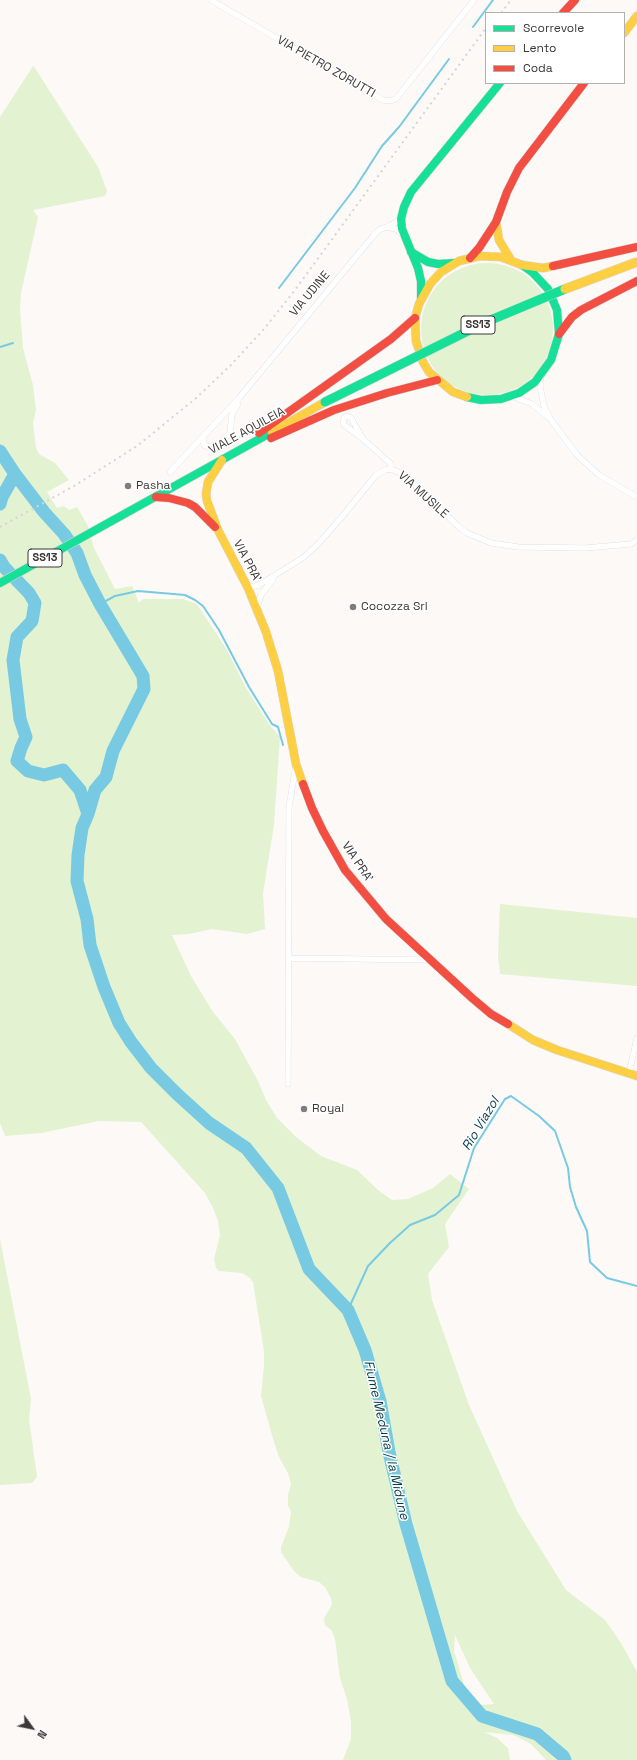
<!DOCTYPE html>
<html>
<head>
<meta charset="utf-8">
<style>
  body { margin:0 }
  #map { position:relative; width:637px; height:1760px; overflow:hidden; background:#fcf9f7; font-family:"Space Grotesk",sans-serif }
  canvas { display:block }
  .legend { position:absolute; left:485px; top:12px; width:140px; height:72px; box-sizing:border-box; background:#fff; border:1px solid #b1b0af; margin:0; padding:5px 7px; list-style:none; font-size:12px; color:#3b3938 }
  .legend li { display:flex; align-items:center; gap:8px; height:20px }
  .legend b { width:20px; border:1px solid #b1b0af }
  .north { position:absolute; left:12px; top:1708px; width:40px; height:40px; -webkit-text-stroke:3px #fff; paint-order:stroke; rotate:123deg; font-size:11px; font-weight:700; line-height:16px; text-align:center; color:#3b3938 }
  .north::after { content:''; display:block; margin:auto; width:14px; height:18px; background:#3b3938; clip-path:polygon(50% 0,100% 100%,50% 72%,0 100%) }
</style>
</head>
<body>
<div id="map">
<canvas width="637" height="1760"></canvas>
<ul class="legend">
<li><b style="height:5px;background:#16e098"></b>Scorrevole</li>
<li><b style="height:5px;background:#ffcf43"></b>Lento</li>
<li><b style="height:5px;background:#f24e42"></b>Coda</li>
</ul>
<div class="north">N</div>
</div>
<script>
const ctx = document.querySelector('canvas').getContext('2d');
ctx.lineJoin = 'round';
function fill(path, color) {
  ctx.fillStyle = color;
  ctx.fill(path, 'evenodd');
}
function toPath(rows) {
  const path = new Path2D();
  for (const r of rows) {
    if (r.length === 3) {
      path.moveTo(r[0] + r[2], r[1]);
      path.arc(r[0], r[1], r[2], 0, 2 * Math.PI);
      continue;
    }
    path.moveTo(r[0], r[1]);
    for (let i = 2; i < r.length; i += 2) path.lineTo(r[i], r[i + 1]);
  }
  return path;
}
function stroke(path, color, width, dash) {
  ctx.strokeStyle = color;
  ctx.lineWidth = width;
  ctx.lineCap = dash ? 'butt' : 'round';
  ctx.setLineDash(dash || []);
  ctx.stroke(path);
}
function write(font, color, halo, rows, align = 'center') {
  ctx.font = font + ' "Space Grotesk",sans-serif';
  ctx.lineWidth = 3;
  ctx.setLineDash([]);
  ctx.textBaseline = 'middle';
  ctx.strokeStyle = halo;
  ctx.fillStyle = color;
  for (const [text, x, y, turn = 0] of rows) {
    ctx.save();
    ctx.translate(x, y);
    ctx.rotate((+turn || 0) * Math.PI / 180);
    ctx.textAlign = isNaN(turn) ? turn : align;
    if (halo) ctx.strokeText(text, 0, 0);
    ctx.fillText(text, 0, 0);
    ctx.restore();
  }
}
const green = toPath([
  [33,66,35,68,98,167,107,191,105,196,33,210,38,217,21,293,20,310,23,348,33,385,36,410,33,423,36,448,39,454,55,463,69,480,47,492,57,508,64,506,69,510,77,507,88,526,94,548,115,589,132,586,139,603,143,599,183,599,197,604,227,650,246,688,269,724,280,737,274,825,263,893,265,929,247,934,212,929,189,934,172,935,191,976,213,1012,235,1039,258,1081,266,1100,277,1118,296,1137,321,1156,357,1170,378,1190,392,1200,408,1199,433,1188,450,1174,469,1189,445,1224,449,1247,428,1274,432,1300,469,1405,517,1511,566,1590,605,1620,621,1643,637,1672,637,1760,546,1760,531,1744,513,1735,484,1732,497,1738,508,1748,510,1760,343,1760,351,1739,351,1722,347,1699,340,1678,335,1639,332,1631,325,1625,324,1618,332,1605,331,1598,325,1587,319,1582,301,1577,294,1571,281,1552,281,1547,289,1527,291,1512,288,1505,288,1495,291,1484,288,1473,279,1457,274,1442,261,1396,264,1366,264,1351,253,1282,250,1278,242,1273,219,1271,216,1268,214,1259,220,1235,218,1221,213,1208,205,1193,141,1122,99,1121,41,1133,5,1136,0,1123,0,117],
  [455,1635,470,1668,494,1704,481,1705,471,1699,464,1684,454,1651],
  [487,329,66],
  [500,904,637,918,637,986,500,974,498,956],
  [0,1239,31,1399,29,1419,37,1477,32,1483,0,1485]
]);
const stream = toPath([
  [473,27,493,0],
  [279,288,355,188,382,146,399,127,449,59],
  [0,347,13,343],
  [100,604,115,596,138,591,185,595,195,600,203,606,219,630,249,687,272,724,278,727,283,745],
  [348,1310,368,1266,390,1243,410,1225,435,1215,459,1195,474,1148,505,1099,511,1096,539,1116,555,1131,568,1168,570,1187,576,1207,587,1231,590,1262,607,1278,637,1286]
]);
const river = toPath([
  [0,451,15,474,44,512,64,534,77,553,85,575,100,604,143,676,144,689,113,751,106,777,95,790,88,814],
  [0,504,2,497,15,474],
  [0,560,4,567,29,593,35,603,32,621,17,637,13,660,20,719,26,737,21,748,17,761,28,771,44,775,63,770,80,790,88,814,82,828,78,855,77,881,87,919,90,945,104,987,119,1023,131,1042,151,1068,177,1094,209,1123,246,1148,278,1188,309,1269,348,1310,365,1350,380,1401,389,1452,406,1524,452,1681,482,1716,537,1734,563,1756,565,1760]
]);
const street = toPath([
  [211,0,383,100,390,101,396,99,474,0],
  [386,227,396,229,403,235],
  [541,376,540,386,544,406,551,420,577,455,599,475,637,497],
  [511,396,532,404,548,417],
  [203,438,204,445,208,447,217,444,224,439,230,433,232,414,238,404],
  [363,439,351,418,347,416,344,418,343,424,363,439,391,464,391,469],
  [170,472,239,398,374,235,379,230,395,223,402,217],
  [248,588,259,585,304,557,318,544,341,518,376,475,385,470,391,469,403,474,458,526,467,533,491,543,518,547,585,548,631,544,637,540],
  [257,608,261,595,273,579],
  [289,958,431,960],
  [629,1073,637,1038],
  [288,1084,289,807,296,765]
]);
const fast = toPath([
  [411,252,428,262,438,264,454,263],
  [421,298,421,281,418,268,402,229,401,219,404,207,411,192,500,83],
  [467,397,481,400,501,399,519,393,535,382,551,360,559,334,557,310,548,289,532,272,522,265],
  [0,583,272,432]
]);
const slow = toPath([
  [624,33,637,16],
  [496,222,499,240,511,260],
  [467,397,453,392,429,372,423,362,416,341,415,318,419,304,430,284,441,272,459,261,480,256,501,257,522,265,543,268,553,266],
  [272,432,325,402],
  [222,460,208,482,206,494,207,501,218,530,248,588,266,632,278,671,296,764,303,784],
  [508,1024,533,1040,557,1050,637,1076]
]);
const jam = toPath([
  [563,13,575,0],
  [470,258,479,248,496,222,507,192,519,168,584,83],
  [553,266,637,247],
  [559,334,572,317,581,310,637,281],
  [259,433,391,339,415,318],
  [271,438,334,410,387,393,437,380],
  [156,497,169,498,188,503,195,507,215,527],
  [303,784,312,808,323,831,345,870,386,919,472,998,491,1014,508,1024]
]);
const rail = toPath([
  [501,13,511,0],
  [0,527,74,486,137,446,195,399,231,365,264,329,295,290,486,28]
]);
const fastBridge = toPath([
  [325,402,486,322,565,289]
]);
const slowBridge = toPath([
  [565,289,637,262]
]);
const markers = [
  [128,486,4,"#7f7c7b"],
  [353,607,4,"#7f7c7b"],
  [304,1109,4,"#7f7c7b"]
];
const shields = [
  [478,325,34],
  [45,558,34]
];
const shieldNames = [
  ["SS13",478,325],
  ["SS13",45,558]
];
const streetNames = [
  ["VIA PIETRO ZORUTTI",326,67,30],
  ["VIA UDINE",310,294,-50],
  ["VIALE AQUILEIA",247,431,-29],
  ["VIA MUSILE",423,495,42],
  ["VIA PRA'",247,561,62],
  ["VIA PRA'",357,862,56]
];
const poiNames = [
  ["Pasha",136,486],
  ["Cocozza Srl",361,607],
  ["Royal",312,1109]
];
const waterNames = [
  ["Rio Viazol",481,1124,-59],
  ["Fiume Meduna / la Midune",386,1440,77]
];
fill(green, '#e3f2d1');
stroke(stream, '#78cae3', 2);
stroke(river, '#78cae3', 13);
stroke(street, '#d6d4d3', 6);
stroke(fast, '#d6d4d3', 9);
stroke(slow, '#d6d4d3', 9);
stroke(jam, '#d6d4d3', 9);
stroke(street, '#fffefe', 5.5);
stroke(fast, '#16e098', 8);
stroke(slow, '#ffcf43', 8);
stroke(jam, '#f24e42', 8);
stroke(rail, '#d6d5d5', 2, [2, 4]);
stroke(fastBridge, '#d7d5d4', 10, []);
stroke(slowBridge, '#d7d5d4', 10, []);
stroke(fastBridge, '#16e098', 9);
stroke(slowBridge, '#ffcf43', 9);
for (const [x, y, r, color] of markers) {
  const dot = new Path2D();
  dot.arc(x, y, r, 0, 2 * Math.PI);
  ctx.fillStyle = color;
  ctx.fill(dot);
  stroke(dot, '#fff', 1.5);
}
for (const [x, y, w] of shields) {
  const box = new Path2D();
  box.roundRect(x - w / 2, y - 9, w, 18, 3);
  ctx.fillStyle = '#fff';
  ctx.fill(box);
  stroke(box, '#3b3938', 1);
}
write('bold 11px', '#3b3938', null, shieldNames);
write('12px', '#3b3938', '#fff', streetNames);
write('12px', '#3b3938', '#fff', poiNames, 'left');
write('italic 13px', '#023948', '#fff', waterNames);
</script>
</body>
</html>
